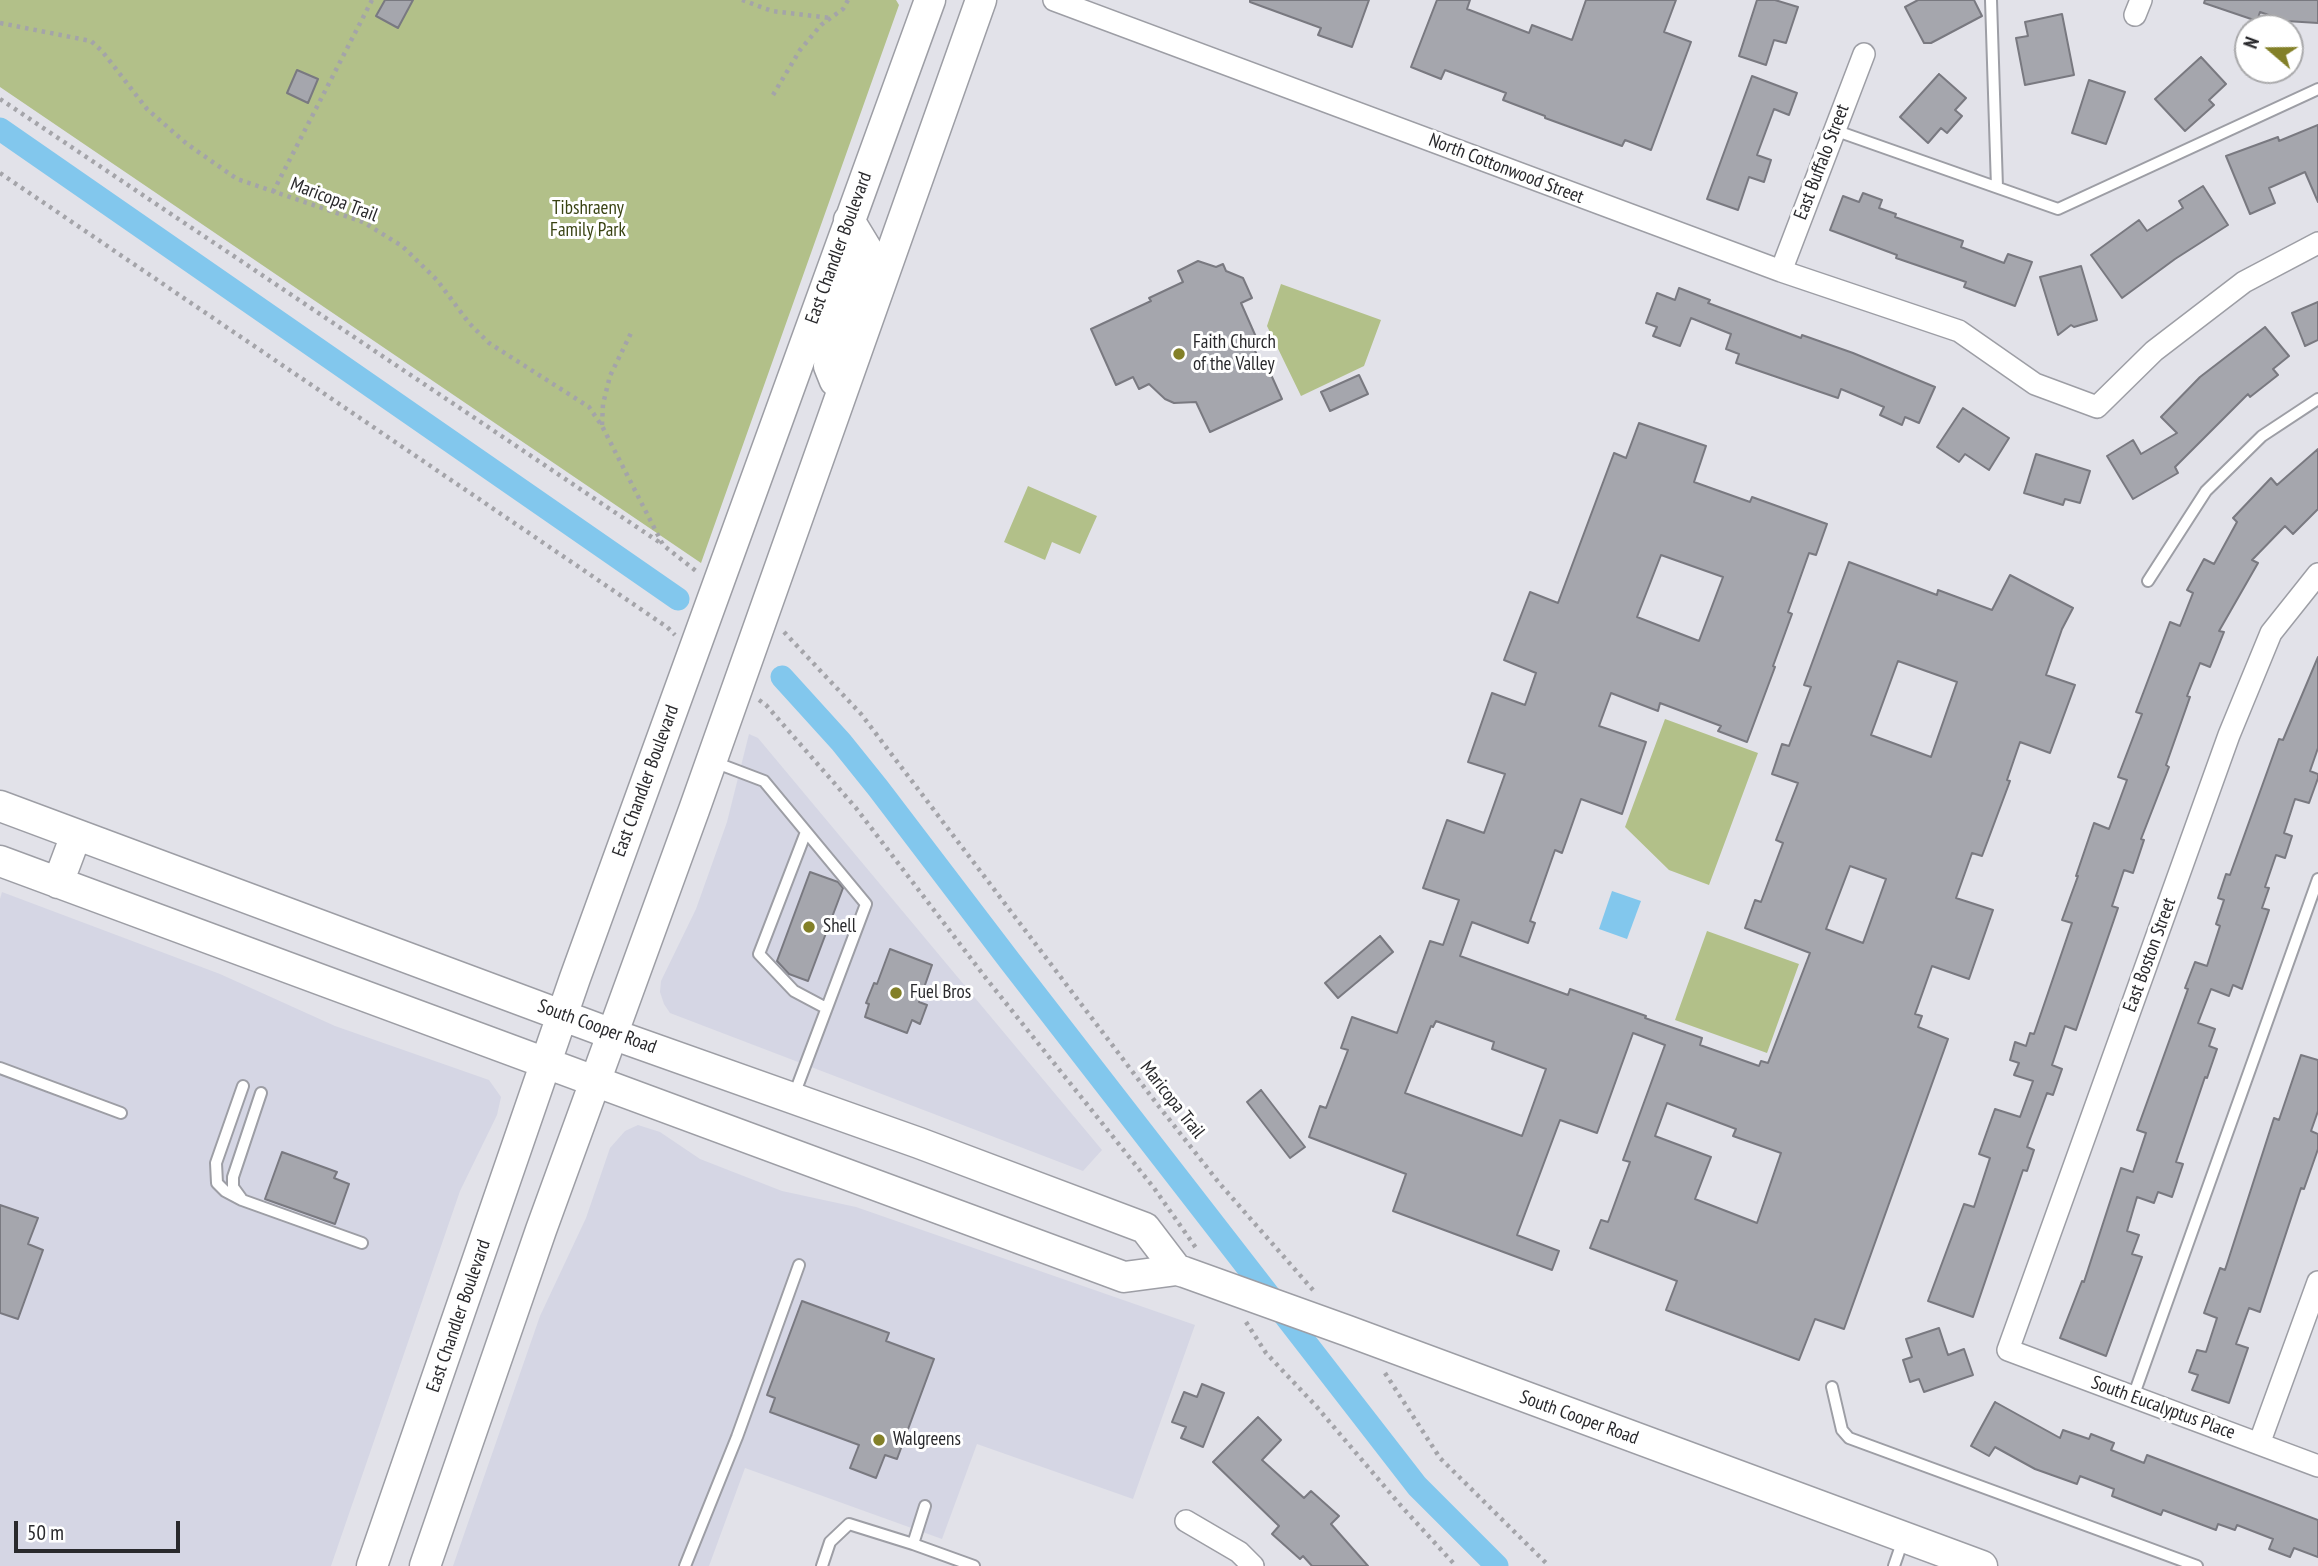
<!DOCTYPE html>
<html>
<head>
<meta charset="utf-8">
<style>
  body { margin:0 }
  #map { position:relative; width:2318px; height:1566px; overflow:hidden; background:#e2e2e9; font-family:"PT Sans Narrow",sans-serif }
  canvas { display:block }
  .north { position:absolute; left:2234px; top:14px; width:70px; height:70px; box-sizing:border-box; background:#fff; border:2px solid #a9a9ab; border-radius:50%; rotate:290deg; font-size:19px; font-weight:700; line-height:28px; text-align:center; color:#29292c }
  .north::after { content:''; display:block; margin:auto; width:24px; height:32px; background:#838028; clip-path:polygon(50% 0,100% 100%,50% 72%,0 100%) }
  .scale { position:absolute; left:14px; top:1521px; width:166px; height:32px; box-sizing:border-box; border:4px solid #29292c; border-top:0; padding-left:9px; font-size:21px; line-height:24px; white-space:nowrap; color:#29292c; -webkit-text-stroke:5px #fff; paint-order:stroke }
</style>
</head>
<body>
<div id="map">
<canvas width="2318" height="1566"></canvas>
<div class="north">N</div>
<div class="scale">50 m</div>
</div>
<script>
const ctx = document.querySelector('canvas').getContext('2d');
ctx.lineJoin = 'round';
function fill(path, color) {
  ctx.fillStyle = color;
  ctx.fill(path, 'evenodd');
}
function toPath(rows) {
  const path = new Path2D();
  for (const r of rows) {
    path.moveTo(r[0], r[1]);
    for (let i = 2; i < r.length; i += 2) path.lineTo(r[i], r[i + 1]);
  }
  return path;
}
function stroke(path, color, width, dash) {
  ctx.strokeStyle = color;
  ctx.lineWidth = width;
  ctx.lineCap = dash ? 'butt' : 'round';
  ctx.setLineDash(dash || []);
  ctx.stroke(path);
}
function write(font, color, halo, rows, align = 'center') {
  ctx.font = font + ' "PT Sans Narrow",sans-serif';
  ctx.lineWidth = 6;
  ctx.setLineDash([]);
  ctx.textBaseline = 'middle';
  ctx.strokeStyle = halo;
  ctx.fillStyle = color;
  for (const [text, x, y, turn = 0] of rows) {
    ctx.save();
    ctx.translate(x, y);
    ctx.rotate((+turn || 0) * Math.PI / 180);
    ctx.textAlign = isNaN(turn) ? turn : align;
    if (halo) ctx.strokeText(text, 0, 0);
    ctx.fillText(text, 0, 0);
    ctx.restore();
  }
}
const built = toPath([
  [749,734,758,738,1102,1150,1083,1171,670,1013,664,1004,660,992,661,981,696,909,727,822],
  [2,892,220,974,335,1026,489,1080,501,1097,497,1115,460,1191,331,1566,0,1566,0,899],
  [638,1125,660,1132,700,1159,782,1191,856,1207,1195,1325,1133,1499,977,1444,942,1539,745,1468,709,1566,453,1566,540,1316,586,1218,610,1148,625,1131]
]);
const green = toPath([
  [0,0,896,0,899,5,701,563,0,87],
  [1281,284,1381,320,1364,366,1301,396,1267,326],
  [1028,486,1097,516,1080,554,1052,542,1045,560,1004,542],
  [1665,719,1758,753,1709,885,1669,870,1625,827],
  [1707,931,1799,964,1767,1053,1675,1020]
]);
const water = toPath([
  [1612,891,1641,901,1627,939,1599,929]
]);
const canal = toPath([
  [0,129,678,599],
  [782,677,841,742,878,788,1009,960,1417,1486,1497,1566]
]);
const building = toPath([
  [385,0,413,0,398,28,376,16,385,0],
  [1250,0,1369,0,1352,47,1318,35,1321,28,1250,2,1250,0],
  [1437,0,1470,0,1467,9,1529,33,1532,25,1572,40,1586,0,1676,0,1664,32,1691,42,1651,150,1625,140,1622,146,1545,118,1545,116,1503,100,1506,93,1445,70,1441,79,1411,67,1437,0],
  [1757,0,1775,0,1798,7,1786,43,1774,40,1766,65,1739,56,1757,0],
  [1918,0,1974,0,1982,16,1931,43,1924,43,1905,7,1918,0],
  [2205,0,2318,0,2318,23,2286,21,2260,12,2257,21,2204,3,2205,0],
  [2062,14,2074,75,2025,85,2016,38,2028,36,2025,22,2062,14],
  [2201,57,2226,84,2209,100,2214,105,2185,131,2155,99,2201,57],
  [297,70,318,79,308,103,287,93,297,70],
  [1939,74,1966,98,1955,110,1962,116,1947,133,1941,128,1928,143,1900,117,1939,74],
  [1752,76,1797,93,1789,115,1774,109,1757,155,1771,160,1764,182,1749,177,1738,210,1707,199,1752,76],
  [2089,80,2125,92,2106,144,2072,133,2089,80],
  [2318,125,2318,202,2305,172,2269,188,2275,203,2250,214,2226,156,2278,137,2279,141,2318,125],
  [2203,186,2228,225,2175,259,2122,298,2091,255,2139,220,2147,231,2183,208,2179,201,2203,186],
  [1863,193,1882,200,1879,208,1896,214,1895,217,1963,241,1961,247,2004,263,2008,254,2032,262,2015,306,1964,287,1966,282,1896,258,1897,255,1830,230,1843,196,1859,202,1863,193],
  [1198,261,1216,267,1223,264,1226,271,1243,278,1252,298,1241,303,1256,337,1250,340,1264,370,1268,368,1282,399,1210,432,1196,402,1174,403,1165,399,1149,384,1139,389,1133,377,1116,385,1091,329,1151,301,1149,298,1183,282,1178,271,1198,261],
  [2081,266,2097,320,2074,327,2071,325,2058,335,2040,277,2081,266],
  [1679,288,1710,300,1708,303,1801,338,1802,335,1853,353,1935,387,1919,423,1905,417,1902,425,1880,415,1884,407,1841,389,1838,398,1736,363,1739,354,1726,349,1731,334,1691,318,1680,346,1653,336,1657,327,1646,323,1657,293,1675,300,1679,288],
  [2318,302,2318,340,2305,346,2292,313,2318,302],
  [2265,327,2289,356,2273,369,2278,375,2250,397,2248,394,2175,467,2178,473,2133,499,2107,456,2133,440,2141,454,2177,433,2161,417,2200,377,2265,327],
  [1359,375,1368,394,1330,411,1321,392,1359,375],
  [1963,408,2009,438,1989,470,1965,454,1959,462,1937,447,1963,408],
  [1639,423,1706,446,1694,482,1750,502,1752,497,1827,524,1816,555,1809,553,1788,612,1792,614,1773,666,1775,667,1747,742,1718,731,1721,726,1660,703,1658,711,1611,693,1599,726,1646,742,1622,814,1581,799,1562,853,1555,850,1530,921,1535,923,1528,943,1472,922,1460,956,1568,995,1570,989,1646,1016,1645,1018,1702,1038,1700,1045,1759,1066,1761,1061,1768,1063,1810,953,1745,928,1755,900,1761,902,1783,843,1776,840,1798,783,1772,774,1782,744,1789,746,1811,687,1804,685,1849,562,1937,595,1938,590,1992,610,2010,575,2073,608,2062,629,2046,675,2075,685,2050,753,2020,742,2007,780,2010,781,1982,856,1972,853,1956,898,1993,910,1969,979,1932,966,1915,1014,1922,1016,1918,1027,1948,1039,1844,1329,1815,1319,1799,1360,1666,1310,1677,1281,1590,1248,1601,1220,1608,1222,1630,1162,1623,1160,1665,1045,1633,1033,1597,1133,1560,1120,1517,1235,1559,1251,1552,1270,1393,1211,1406,1174,1309,1137,1320,1106,1326,1108,1348,1050,1341,1048,1352,1017,1397,1033,1430,941,1443,945,1459,900,1423,888,1447,820,1484,833,1505,774,1468,762,1492,693,1525,705,1536,673,1504,660,1530,592,1558,603,1614,453,1626,458,1639,423],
  [1661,555,1723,577,1699,641,1637,617,1661,555],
  [1898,661,1957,682,1931,757,1871,735,1898,661],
  [1850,866,1886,879,1863,943,1826,929,1850,866],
  [1436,1021,1494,1042,1492,1049,1546,1069,1522,1136,1405,1093,1431,1026,1433,1027,1436,1021],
  [1667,1103,1736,1129,1733,1136,1781,1153,1757,1223,1695,1199,1711,1157,1655,1136,1667,1103],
  [2318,449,2318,509,2293,534,2285,526,2252,560,2258,563,2219,631,2224,632,2210,667,2200,663,2187,696,2190,697,2166,765,2169,767,2141,839,2144,840,2133,873,2124,870,2112,906,2118,908,2076,1030,2065,1026,2052,1065,2062,1069,2053,1095,2047,1093,2027,1147,2034,1150,2027,1171,2023,1170,1973,1317,1928,1301,1964,1204,1974,1207,1990,1158,1979,1154,1995,1109,2020,1117,2033,1081,2014,1075,2019,1063,2010,1060,2015,1042,2026,1046,2030,1033,2034,1034,2072,923,2062,920,2078,876,2076,876,2094,823,2109,829,2127,780,2118,777,2142,714,2136,712,2170,622,2180,626,2193,593,2187,590,2204,559,2214,564,2237,522,2233,518,2271,478,2277,485,2318,449],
  [2036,454,2090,471,2080,503,2065,499,2063,505,2024,493,2036,454],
  [2318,657,2318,748,2310,771,2318,774,2318,778,2309,803,2295,799,2284,833,2292,836,2285,858,2276,855,2265,887,2269,888,2262,908,2269,910,2242,989,2233,985,2229,996,2211,989,2198,1023,2215,1029,2209,1046,2217,1049,2207,1078,2205,1077,2176,1162,2183,1164,2172,1197,2158,1192,2154,1203,2137,1197,2127,1231,2139,1235,2132,1254,2142,1257,2106,1356,2060,1338,2082,1281,2084,1282,2121,1168,2133,1172,2146,1133,2137,1130,2188,989,2185,988,2195,962,2207,966,2220,926,2216,924,2224,900,2218,898,2226,874,2230,875,2279,739,2283,740,2318,657],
  [810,872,838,882,843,888,808,981,789,974,777,961,810,872],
  [1380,936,1393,952,1338,998,1325,983,1380,936],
  [890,949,932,965,919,1002,927,1005,920,1024,912,1020,907,1033,865,1017,869,1004,866,1003,874,983,877,984,890,949],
  [2301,1055,2318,1060,2318,1111,2311,1131,2318,1134,2318,1149,2304,1189,2301,1188,2260,1312,2249,1308,2236,1344,2248,1348,2229,1403,2192,1390,2198,1375,2189,1372,2197,1350,2206,1352,2217,1318,2204,1313,2220,1268,2225,1270,2274,1118,2279,1120,2301,1055],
  [1261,1090,1305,1147,1290,1158,1247,1102,1261,1090],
  [282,1152,337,1172,334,1178,349,1184,335,1224,265,1199,282,1152],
  [0,1205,38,1218,28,1244,43,1250,18,1319,0,1313,0,1205],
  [802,1301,889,1333,886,1341,934,1359,897,1459,885,1455,876,1478,850,1468,859,1445,770,1412,775,1398,767,1395,802,1301],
  [1939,1328,1948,1355,1964,1349,1973,1375,1924,1392,1919,1379,1910,1382,1903,1360,1912,1357,1906,1339,1939,1328],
  [1202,1384,1224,1393,1203,1447,1181,1438,1186,1427,1172,1422,1184,1392,1197,1397,1202,1384],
  [1995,1402,2060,1438,2063,1430,2089,1439,2091,1434,2114,1443,2111,1450,2144,1463,2147,1455,2318,1520,2318,1557,2294,1548,2290,1557,2269,1549,2273,1539,2237,1525,2235,1530,2218,1524,2216,1530,2163,1510,2161,1515,2112,1496,2114,1489,2080,1476,2077,1484,2035,1469,1995,1447,1989,1456,1971,1446,1995,1402],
  [1258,1417,1281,1440,1262,1460,1304,1498,1311,1491,1339,1516,1331,1524,1368,1566,1312,1566,1303,1556,1300,1559,1272,1534,1279,1526,1213,1462,1258,1417]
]);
const path = toPath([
  [742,0,772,11,830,18],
  [0,23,91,41,102,51,147,109,187,144,237,179,363,222,402,246,437,280,469,323,489,343,589,407,602,426,663,545,696,571],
  [773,95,800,50,821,25,843,9,848,0],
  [0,99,662,544],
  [0,173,667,627,675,635],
  [273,192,372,0],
  [602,425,603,404,610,376,631,333],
  [784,632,861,714,1157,1104,1220,1184,1313,1290],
  [759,700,766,705,856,808,985,977,1154,1188,1196,1248],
  [1246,1322,1266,1353,1316,1406,1402,1507,1456,1566],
  [1385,1373,1440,1458,1549,1566]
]);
const service = toPath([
  [1991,0,1997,187],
  [1834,130,2058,209,2318,89],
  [2148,581,2206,491,2262,436,2318,399],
  [714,762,764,781,866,904,794,1095],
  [806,832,759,954,794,991,826,1008],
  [0,1068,121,1113],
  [243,1086,216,1163,217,1183,225,1191,242,1200,362,1243],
  [241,1198,233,1187,233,1177,261,1093],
  [1832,1387,1842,1430,1849,1438,2197,1566],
  [2133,1397,2318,879],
  [913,1544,974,1566],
  [685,1566,737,1437,799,1265],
  [822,1566,830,1542,849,1524,913,1544,925,1506],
  [1894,1566,1903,1540]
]);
const minor = toPath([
  [1054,0,1781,271,1959,331,2035,384,2097,407,2154,351,2244,282,2318,243],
  [2135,15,2141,0],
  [1781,271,1864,54],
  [2318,574,2271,633,2229,735,2008,1350,2318,1466],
  [2259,1444,2318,1282],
  [1186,1521,1239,1552,1253,1566]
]);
const secondary = toPath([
  [843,387,835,381,829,366,833,346,866,248,849,220],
  [0,806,612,1034,919,1143,1145,1228,1177,1270],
  [0,861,1124,1277,1177,1270,1184,1272,1348,1331,1982,1566],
  [58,883,76,835],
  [372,1566,575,978,930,0],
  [425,1566,541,1230,694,810,981,0]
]);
const markers = [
  [1179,354,7,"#838028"],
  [809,927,7,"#838028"],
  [896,993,7,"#838028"],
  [879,1440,7,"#838028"]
];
const streetNames = [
  ["East Buffalo Street",1822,162,-69],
  ["North Cottonwood Street",1506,169,21],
  ["Maricopa Trail",334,200,21],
  ["East Chandler Boulevard",839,248,-70],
  ["East Chandler Boulevard",646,781,-70],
  ["East Boston Street",2150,955,-70],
  ["South Cooper Road",597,1027,20],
  ["Maricopa Trail",1172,1100,52],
  ["East Chandler Boulevard",459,1316,-71],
  ["South Eucalyptus Place",2163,1408,20],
  ["South Cooper Road",1579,1418,20]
];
const parkNames = [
  ["Tibshraeny",588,209],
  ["Family Park",588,231]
];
const poiNames = [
  ["Faith Church",1193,343],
  ["of the Valley",1193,365],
  ["Shell",823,927],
  ["Fuel Bros",910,993],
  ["Walgreens",893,1440]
];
fill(built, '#d5d6e4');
fill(green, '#b2c089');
fill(water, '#82c7ed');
stroke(canal, '#82c7ed', 23);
fill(building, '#a5a6ad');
stroke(building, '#797980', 2);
stroke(service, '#9d9ea5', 14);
stroke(minor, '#9d9ea5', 24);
stroke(secondary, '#9d9ea5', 33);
stroke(path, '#a4a4a9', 4.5, [3.5, 5]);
stroke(service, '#fff', 10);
stroke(minor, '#fff', 21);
stroke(secondary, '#fff', 30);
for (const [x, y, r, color] of markers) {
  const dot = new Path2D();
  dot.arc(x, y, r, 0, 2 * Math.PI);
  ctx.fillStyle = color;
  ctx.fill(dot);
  stroke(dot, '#fff', 2.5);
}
write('19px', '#29292c', '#fff', streetNames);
write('19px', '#394313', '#fff', parkNames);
write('19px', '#29292c', '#fff', poiNames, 'left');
</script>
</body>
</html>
